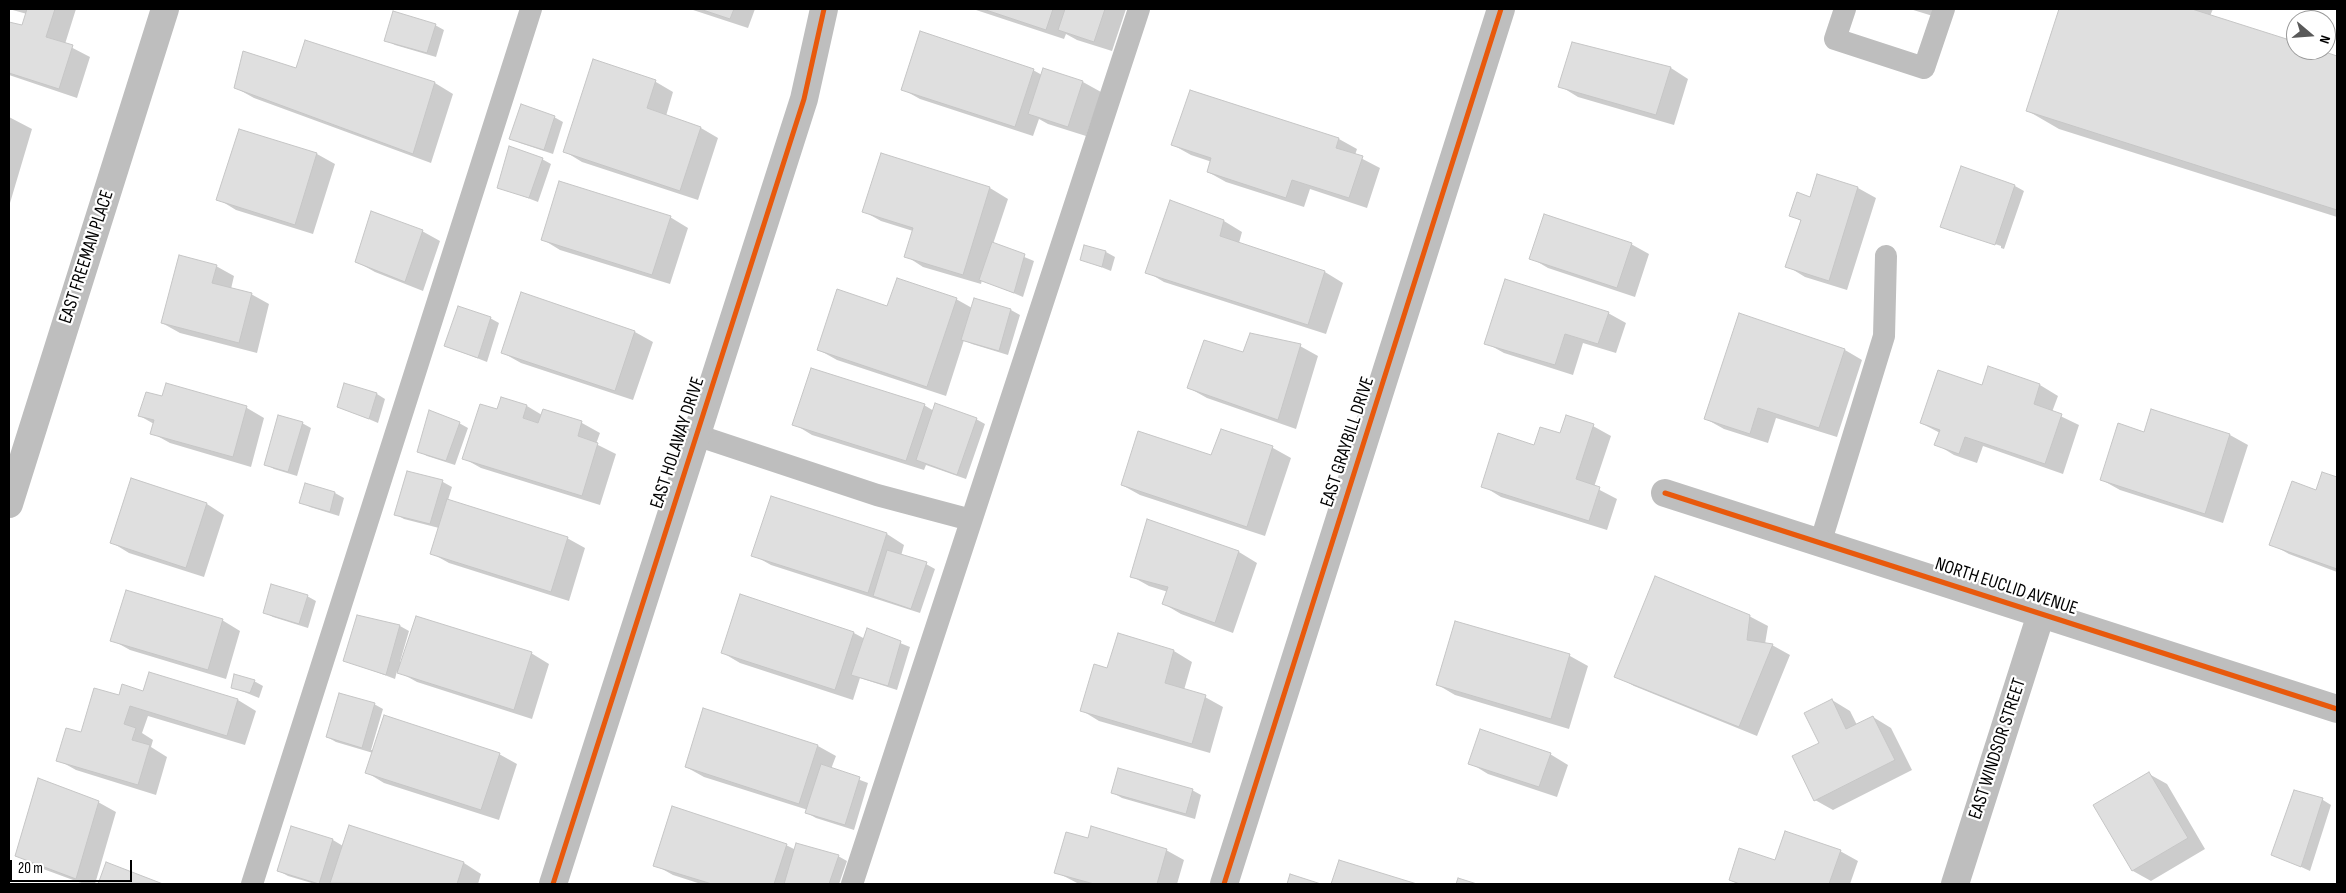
<!DOCTYPE html>
<html>
<head>
<meta charset="utf-8">
<style>
  body { margin:0 }
  #map { position:relative; width:2346px; height:893px; overflow:hidden; background:#fff; font-family:"Sofia Sans Condensed",sans-serif }
  canvas { display:block }
  .frame { position:absolute; inset:0; border:10px solid #000; pointer-events:none }
  .north { position:absolute; left:2286px; top:10px; width:50px; height:50px; box-sizing:border-box; background:#fff; border:1px solid #999; border-radius:50%; rotate:108deg; font-size:14px; font-weight:700; line-height:20px; text-align:center; color:#000 }
  .north::after { content:''; display:block; margin:auto; width:18px; height:22px; background:#595959; clip-path:polygon(50% 0,100% 100%,50% 72%,0 100%) }
  .scale { position:absolute; left:10px; top:860px; width:122px; height:22px; box-sizing:border-box; border:2px solid #000; border-top:0; padding-left:6px; font-size:15px; line-height:18px; white-space:nowrap; color:#000; -webkit-text-stroke:4px #fff; paint-order:stroke }
</style>
</head>
<body>
<div id="map">
<canvas width="2346" height="893"></canvas>
<div class="frame"></div>
<div class="north">N</div>
<div class="scale">20 m</div>
</div>
<script>
const ctx = document.querySelector('canvas').getContext('2d');
ctx.lineJoin = 'round';
function fill(path, color) {
  ctx.fillStyle = color;
  ctx.fill(path, 'evenodd');
}
function toPath(rows) {
  const path = new Path2D();
  for (const r of rows) {
    path.moveTo(r[0], r[1]);
    for (let i = 2; i < r.length; i += 2) path.lineTo(r[i], r[i + 1]);
  }
  return path;
}
function stroke(path, color, width, dash) {
  ctx.strokeStyle = color;
  ctx.lineWidth = width;
  ctx.lineCap = dash ? 'butt' : 'round';
  ctx.setLineDash(dash || []);
  ctx.stroke(path);
}
function write(font, color, halo, rows, align = 'center') {
  ctx.font = font + ' "Sofia Sans Condensed",sans-serif';
  ctx.lineWidth = 4.5;
  ctx.setLineDash([]);
  ctx.textBaseline = 'middle';
  ctx.strokeStyle = halo;
  ctx.fillStyle = color;
  for (const [text, x, y, turn = 0] of rows) {
    ctx.save();
    ctx.translate(x, y);
    ctx.rotate((+turn || 0) * Math.PI / 180);
    ctx.textAlign = isNaN(turn) ? turn : align;
    if (halo) ctx.strokeText(text, 0, 0);
    ctx.fillText(text, 0, 0);
    ctx.restore();
  }
}
const shadow = toPath([
  [9,9,76,9,65,44,90,57,77,98,9,75,9,27,10,23,23,27,27,14],
  [690,9,755,9,748,28],
  [973,9,1126,9,1112,51,1077,40,1066,34,1064,39],
  [1910,9,1953,9,1949,21],
  [2060,9,2213,9,2210,16,2296,44,2296,50,2315,50,2337,57,2337,217,2059,129,2028,111],
  [435,25,444,30,436,57,395,45,386,40],
  [306,42,435,83,453,94,431,163,254,98,236,88,297,69],
  [1573,43,1671,68,1688,79,1674,125,1578,97,1560,86],
  [594,61,656,82,673,92,666,116,701,128,718,138,698,200,582,162,564,151],
  [1044,69,1083,82,1101,92,1086,136,1048,124,1039,119,1033,136,920,99,902,89,1033,70,1042,75],
  [1190,91,1339,139,1357,149,1355,155,1380,168,1367,208,1310,189,1304,207,1226,182,1208,172,1212,162,1191,155,1173,145],
  [9,117,32,129,10,203,9,202],
  [554,117,563,122,553,154,520,143,511,138],
  [240,130,317,154,335,164,313,234,236,210,218,199],
  [882,154,990,188,1008,199,993,244,1034,261,1023,297,982,280,981,284,923,267,906,256,913,231,881,221,863,211],
  [542,159,551,164,538,202,499,187],
  [1962,167,2015,186,2024,191,2004,249,2001,248,2001,246,1950,229,1950,231,1942,226],
  [1818,176,1858,188,1876,198,1847,290,1805,277,1787,266,1801,221,1791,215,1810,198],
  [670,217,688,228,670,284,560,250,542,239],
  [1224,221,1242,232,1239,243,1325,272,1343,283,1326,334,1164,282,1147,272],
  [422,231,440,241,423,291,375,272,357,262],
  [1631,244,1649,254,1635,297,1548,268,1531,258],
  [1085,247,1106,252,1115,257,1111,271,1081,259],
  [216,266,234,276,231,289,251,294,269,304,257,353,180,333,162,323],
  [522,294,635,332,653,342,633,400,521,363,503,353],
  [956,299,972,308,974,299,1011,310,1020,315,1008,355,972,344,964,340,946,396,837,360,819,350,888,308],
  [1608,313,1626,323,1616,353,1583,343,1573,375,1504,353,1486,343],
  [490,318,499,323,487,362,446,346],
  [1300,346,1318,356,1296,429,1207,398,1189,388,1243,354],
  [1845,350,1862,360,1837,437,1776,418,1768,443,1724,429,1706,419],
  [1989,368,2040,385,2058,396,2052,412,2079,425,2063,474,1983,446,1977,463,1954,455,1936,444,1940,433,1921,423,1983,386],
  [166,384,247,408,264,418,251,467,170,443,152,433,154,424,140,416,163,398],
  [377,394,385,399,378,423,338,406],
  [924,405,934,411,976,419,985,424,966,479,926,465,924,470,812,435,794,424],
  [527,406,542,415,544,411,582,423,600,433,596,444,616,454,600,505,481,468,463,458],
  [2152,410,2230,435,2248,445,2223,523,2120,490,2102,480,2145,433],
  [302,423,311,428,297,476,274,469,265,464],
  [459,423,468,428,455,465,427,456,418,451],
  [1593,426,1611,436,1594,487,1617,499,1607,530,1501,497,1483,486,1535,446,1561,435],
  [1221,430,1273,448,1291,458,1265,536,1140,495,1122,485,1212,456],
  [407,472,443,482,452,487,448,500,567,538,585,548,569,601,449,563,431,553,439,528,404,519,395,514],
  [2323,473,2337,478,2337,572,2289,554,2271,544,2316,492],
  [306,484,335,493,344,498,339,516,310,507,301,502],
  [207,504,224,515,204,577,129,553,111,542],
  [1148,520,1239,552,1257,563,1233,633,1181,614,1164,604,1168,592,1149,586,1131,576],
  [887,534,904,545,901,556,926,564,935,569,920,613,771,565,753,555],
  [307,596,316,601,308,628,273,617,264,612],
  [741,596,854,633,865,639,868,630,910,647,897,690,860,678,853,700,740,663,723,653],
  [1749,616,1768,626,1765,644,1772,645,1790,655,1757,736,1634,686,1616,676],
  [222,620,240,631,226,679,130,650,112,640],
  [1456,622,1570,656,1588,666,1569,729,1455,695,1438,685],
  [400,626,409,631,400,662,402,663,531,653,549,664,532,719,417,682,397,671,395,679,345,660],
  [1119,635,1174,651,1192,662,1184,690,1205,697,1223,707,1210,753,1099,721,1081,710,1108,669],
  [150,674,238,700,256,711,245,745,148,716,142,733,153,740,151,747,167,757,156,795,76,770,58,760,120,697,144,692],
  [254,681,263,686,259,698,232,687],
  [1832,700,1850,711,1857,725,1873,717,1891,728,1912,770,1833,810,1815,800,1821,743],
  [374,704,383,709,371,750,499,754,517,764,499,820,384,783,366,772,373,753,336,742,327,737],
  [704,709,818,746,836,756,831,769,868,783,854,830,816,818,807,813,808,810,704,777,686,767],
  [1550,754,1568,765,1557,797,1488,774,1470,763],
  [2149,774,2167,784,2205,849,2151,881,2133,871],
  [1192,790,1201,795,1195,819,1122,798,1113,793],
  [2295,792,2323,800,2331,805,2310,871,2273,854],
  [98,802,116,812,95,884,84,884,35,866,17,855],
  [349,826,464,863,481,874,478,884,333,884,330,882,330,884,315,884,288,876,279,871,291,827,333,840,343,846],
  [1088,840,1166,850,1184,860,1177,884,1079,884,1056,872],
  [786,845,796,850,838,856,847,861,839,884,701,884,673,875,655,865],
  [1840,851,1858,861,1850,884,1738,884,1730,880,1776,861],
  [1340,861,1413,884,1332,884],
  [106,863,160,884,100,884]
]);
const building = toPath([
  [27,9,55,9,46,37,73,45,59,89,9,73,9,22,22,25,27,9],
  [700,9,734,9,730,19,700,9],
  [983,9,1053,9,1046,30,983,9],
  [1065,9,1105,9,1094,42,1058,30,1065,9],
  [2059,9,2192,9,2296,42,2296,50,2319,50,2337,56,2337,210,2026,111,2059,9],
  [393,11,436,24,427,53,384,41,393,11],
  [920,31,1034,69,1015,127,901,90,920,31],
  [305,40,435,82,413,154,234,88,243,51,296,68,305,40],
  [1572,42,1671,67,1656,115,1558,87,1572,42],
  [593,59,656,80,647,108,701,127,680,191,563,152,593,59],
  [1043,68,1083,81,1068,127,1028,114,1043,68],
  [1190,90,1339,138,1336,148,1363,156,1349,198,1292,180,1286,198,1207,172,1211,158,1171,145,1190,90],
  [521,104,555,116,544,150,509,139,521,104],
  [239,129,317,153,295,225,216,200,239,129],
  [509,146,543,158,529,198,497,188,509,146],
  [881,153,990,187,963,275,904,257,913,228,862,212,881,153],
  [1961,166,2015,185,1995,245,1940,227,1961,166],
  [1817,174,1858,187,1829,281,1785,267,1801,220,1789,216,1797,192,1810,197,1817,174],
  [559,181,671,216,652,275,541,240,559,181],
  [1170,200,1224,220,1220,236,1325,271,1308,325,1145,273,1170,200],
  [371,211,423,230,405,282,355,262,371,211],
  [1544,214,1632,243,1617,288,1529,259,1544,214],
  [992,242,1025,254,1014,293,979,280,992,242],
  [1084,245,1106,251,1102,267,1080,260,1084,245],
  [179,255,217,265,212,283,252,293,239,343,161,323,179,255],
  [897,278,957,298,927,387,817,350,837,289,887,306,897,278],
  [1505,279,1609,312,1598,344,1565,334,1555,365,1484,344,1505,279],
  [521,292,635,331,615,391,501,353,521,292],
  [974,298,1011,309,999,351,961,340,974,298],
  [458,306,491,317,478,358,444,346,458,306],
  [1739,313,1845,349,1819,428,1758,408,1750,434,1704,419,1739,313],
  [1250,333,1301,344,1278,420,1187,388,1204,340,1243,352,1250,333],
  [1988,366,2040,384,2034,404,2062,414,2045,464,1965,437,1959,454,1934,445,1940,430,1920,423,1938,370,1982,385,1988,366],
  [811,368,925,404,906,461,792,425,811,368],
  [166,383,247,406,233,457,150,434,154,420,138,416,146,392,162,396,166,383],
  [344,383,377,393,369,419,337,407,344,383],
  [501,397,527,405,523,418,538,423,543,409,582,421,578,436,598,443,582,496,462,459,480,404,497,409,501,397],
  [935,403,977,418,957,475,916,460,935,403],
  [2151,409,2230,434,2205,514,2100,480,2118,423,2144,432,2151,409],
  [429,410,460,422,446,461,417,452,429,410],
  [278,415,303,422,288,472,264,465,278,415],
  [1566,415,1594,424,1576,479,1600,487,1589,521,1481,487,1498,433,1534,445,1540,427,1560,433,1566,415],
  [1221,429,1273,446,1247,527,1121,485,1138,431,1211,455,1221,429],
  [407,471,443,480,430,524,394,515,407,471],
  [2322,472,2337,477,2337,569,2269,545,2292,481,2316,490,2322,472],
  [131,478,207,503,186,568,110,543,131,478],
  [305,483,335,492,330,512,299,503,305,483],
  [771,496,887,533,868,593,751,556,771,496],
  [447,499,568,537,551,592,430,554,447,499],
  [1147,519,1239,551,1215,623,1162,604,1168,587,1130,577,1147,519],
  [887,550,927,562,911,609,873,596,887,550],
  [1655,576,1750,615,1747,640,1773,644,1739,727,1614,677,1655,576],
  [271,584,308,595,299,624,263,613,271,584],
  [126,590,223,619,208,670,110,641,126,590],
  [740,594,854,632,835,690,721,653,740,594],
  [357,615,400,625,386,675,343,661,357,615],
  [416,616,532,652,514,710,397,673,416,616],
  [1455,621,1570,654,1551,719,1436,685,1455,621],
  [867,628,901,641,888,686,851,675,867,628],
  [1118,633,1174,650,1165,683,1206,695,1192,744,1080,711,1094,664,1107,668,1118,633],
  [149,672,238,699,227,736,130,706,124,724,136,728,132,740,150,745,138,785,56,761,66,728,81,732,94,688,119,695,122,684,143,691,149,672],
  [234,674,255,680,250,693,231,688,234,674],
  [339,693,375,703,362,748,326,737,339,693],
  [1832,699,1846,729,1873,716,1895,760,1814,801,1792,756,1819,743,1804,713,1832,699],
  [703,708,818,745,799,804,685,767,703,708],
  [384,715,500,753,481,810,365,773,384,715],
  [1480,729,1551,753,1539,787,1468,764,1480,729],
  [821,764,860,777,845,825,805,813,821,764],
  [1118,768,1193,789,1186,814,1111,793,1118,768],
  [2149,772,2188,838,2132,871,2093,805,2149,772],
  [38,778,99,801,76,879,15,856,38,778],
  [2294,790,2323,798,2301,867,2271,855,2294,790],
  [672,806,787,844,774,884,712,884,653,866,672,806],
  [349,825,464,862,457,884,330,883,349,825],
  [291,826,333,839,319,884,277,871,291,826],
  [1091,826,1167,849,1157,884,1094,884,1054,873,1066,832,1088,838,1091,826],
  [1785,831,1841,850,1829,884,1740,884,1729,880,1739,848,1775,860,1785,831],
  [796,843,839,855,829,884,784,884,796,843],
  [1339,860,1417,884,1331,884,1339,860],
  [106,862,163,884,98,884,106,862],
  [1290,874,1321,884,1287,884,1290,874],
  [1458,878,1477,884,1456,884,1458,878]
]);
const lane = toPath([
  [1845,9,1835,39,1924,68,1944,9],
  [696,435,877,495,971,520],
  [1820,544,1884,336,1886,256],
  [252,884,531,9],
  [852,884,1139,9]
]);
const street = toPath([
  [1665,493,2337,709],
  [9,504,165,9],
  [553,884,804,99,824,9],
  [1224,884,1501,9],
  [1955,884,2041,614]
]);
const cycleway = toPath([
  [1665,493,2337,709],
  [553,884,804,99,824,9],
  [1224,884,1501,9]
]);
const streetNames = [
  ["EAST FREEMAN PLACE",87,257,-72],
  ["EAST GRAYBILL DRIVE",1348,442,-72],
  ["EAST HOLAWAY DRIVE",678,443,-72],
  ["NORTH EUCLID AVENUE",2006,587,18],
  ["EAST WINDSOR STREET",1998,749,-72]
];
fill(shadow, '#0003');
fill(building, '#dfdfdf');
stroke(building, '#c6c6c6', 1);
stroke(lane, '#bebebe', 22);
stroke(street, '#bebebe', 28);
stroke(cycleway, '#e8590c', 5);
write('19px', '#000', '#fff', streetNames);
</script>
</body>
</html>
